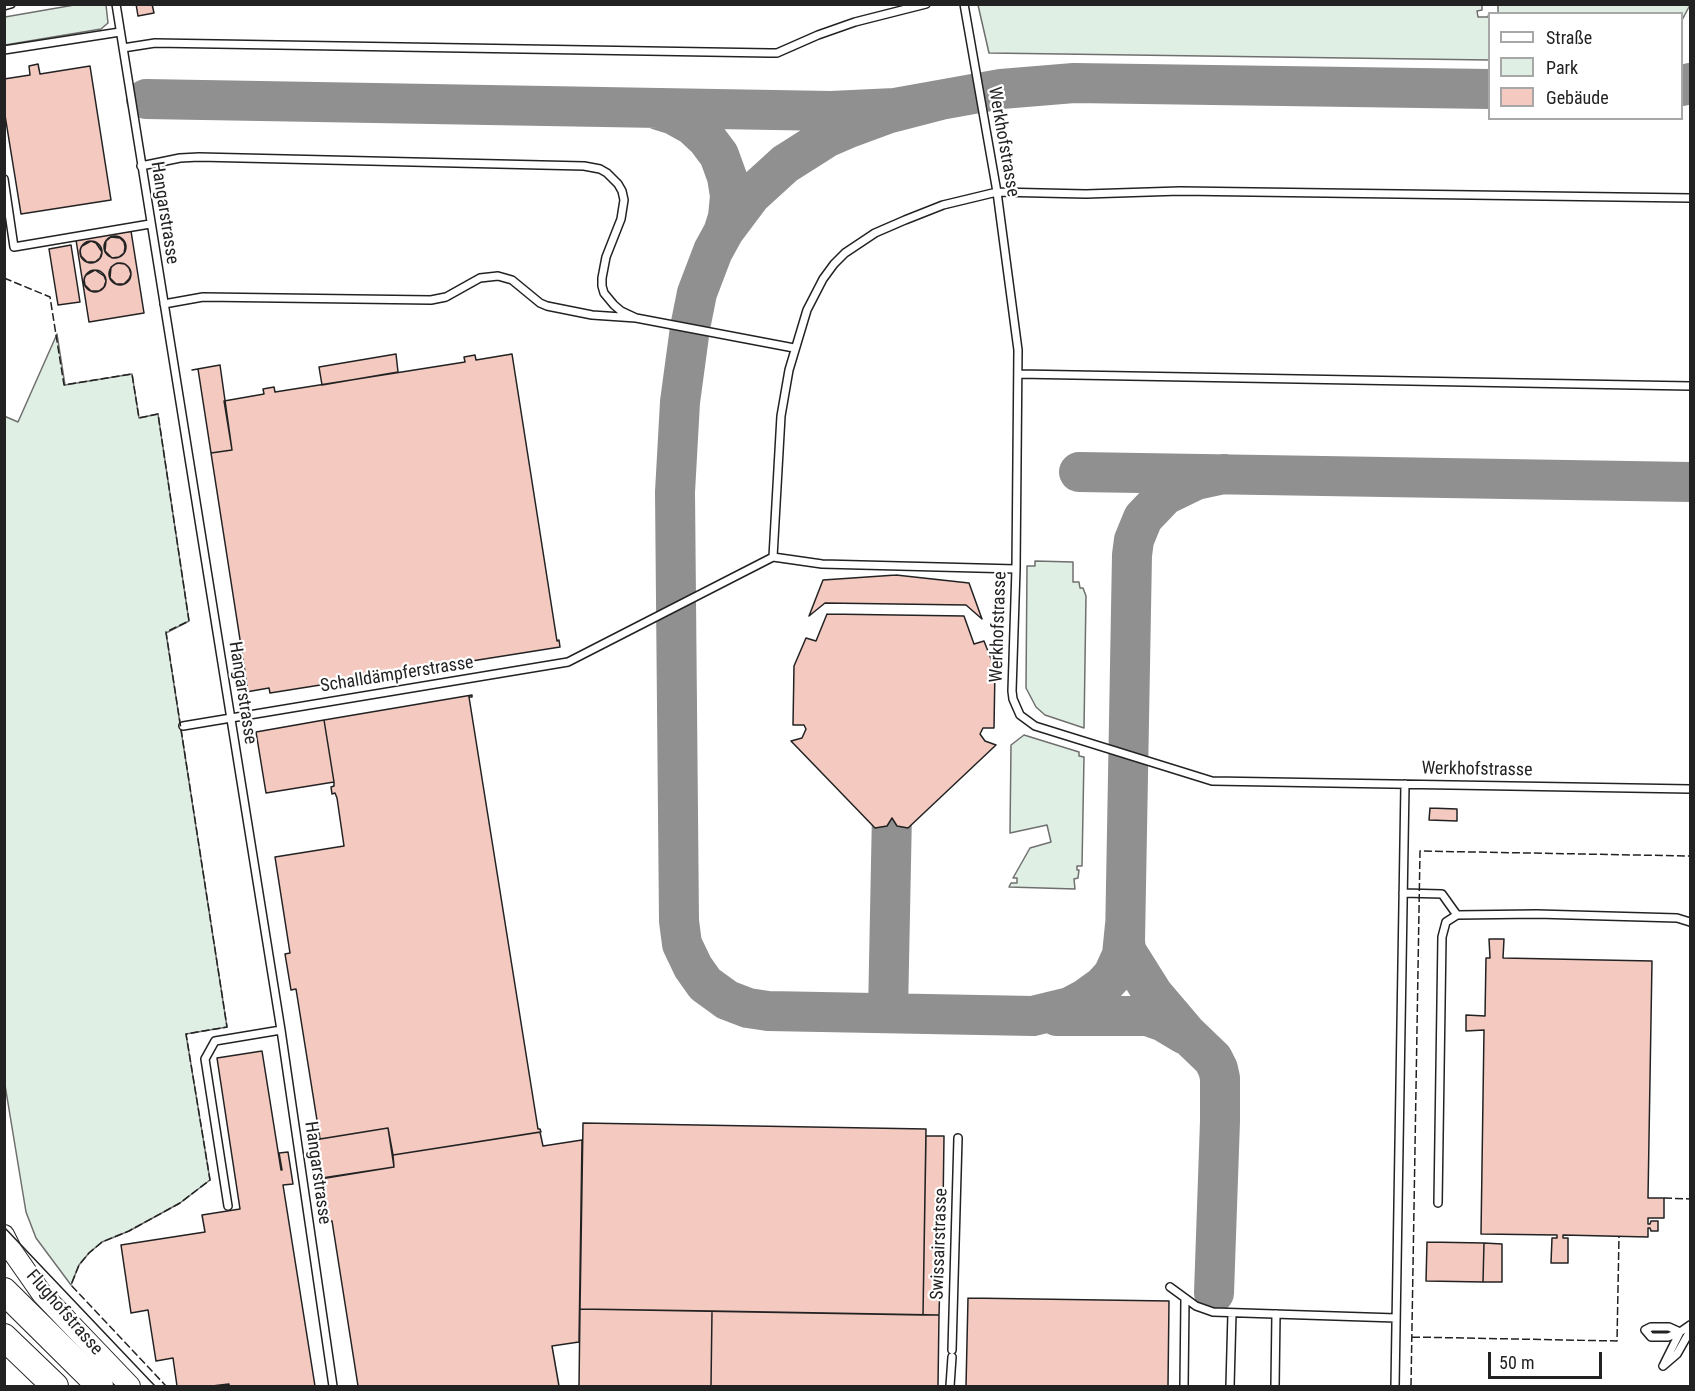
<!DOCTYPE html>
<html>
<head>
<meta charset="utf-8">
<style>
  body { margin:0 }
  #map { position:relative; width:1695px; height:1391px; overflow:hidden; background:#fff; font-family:"Roboto Condensed",sans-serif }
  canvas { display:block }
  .frame { position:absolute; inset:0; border:6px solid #222; pointer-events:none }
  .legend { position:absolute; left:1488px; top:12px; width:195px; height:108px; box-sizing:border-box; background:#fff; border:2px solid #a7a7a7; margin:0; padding:8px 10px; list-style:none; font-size:18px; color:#222 }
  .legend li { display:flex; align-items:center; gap:12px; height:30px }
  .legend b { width:30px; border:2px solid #a7a7a7 }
  .scale { position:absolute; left:1488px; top:1352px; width:114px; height:27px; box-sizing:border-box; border:3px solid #222; border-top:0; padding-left:8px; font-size:18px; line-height:21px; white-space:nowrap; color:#222; -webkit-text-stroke:4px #fff; paint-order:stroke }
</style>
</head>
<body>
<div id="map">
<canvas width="1695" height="1391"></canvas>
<div class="frame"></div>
<ul class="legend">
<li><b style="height:8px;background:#fff"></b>Straße</li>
<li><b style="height:16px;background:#e0efe3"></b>Park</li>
<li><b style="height:16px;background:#f3c9c0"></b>Gebäude</li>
</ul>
<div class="scale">50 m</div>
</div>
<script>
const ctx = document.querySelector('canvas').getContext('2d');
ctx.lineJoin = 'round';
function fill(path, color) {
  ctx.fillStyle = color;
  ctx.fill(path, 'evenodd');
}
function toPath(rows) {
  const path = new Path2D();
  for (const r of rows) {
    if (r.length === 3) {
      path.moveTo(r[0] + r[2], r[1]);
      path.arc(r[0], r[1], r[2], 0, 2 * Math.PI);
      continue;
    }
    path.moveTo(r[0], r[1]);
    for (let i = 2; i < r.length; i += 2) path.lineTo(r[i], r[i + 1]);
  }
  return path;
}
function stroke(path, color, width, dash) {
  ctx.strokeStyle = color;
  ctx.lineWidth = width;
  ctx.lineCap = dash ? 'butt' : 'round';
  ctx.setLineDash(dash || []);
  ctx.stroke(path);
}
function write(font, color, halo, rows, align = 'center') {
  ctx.font = font + ' "Roboto Condensed",sans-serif';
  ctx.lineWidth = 4.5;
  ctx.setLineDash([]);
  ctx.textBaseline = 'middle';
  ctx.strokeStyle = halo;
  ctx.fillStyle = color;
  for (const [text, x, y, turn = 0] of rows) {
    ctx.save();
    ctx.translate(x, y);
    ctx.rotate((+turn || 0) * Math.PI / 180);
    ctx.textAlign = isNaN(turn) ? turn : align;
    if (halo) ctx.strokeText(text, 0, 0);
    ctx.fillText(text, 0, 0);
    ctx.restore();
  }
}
const green = toPath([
  [80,4,106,5,108,23,101,29,5,45,5,17,80,4],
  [978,5,1482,5,1482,10,1477,11,1478,17,1488,17,1489,13,1498,13,1498,5,1690,5,1682,20,1682,14,1490,14,1489,60,989,53,978,5],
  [57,334,65,385,132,374,139,418,158,414,189,621,166,633,227,1027,186,1034,210,1180,180,1203,129,1231,102,1242,89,1253,79,1265,71,1285,36,1238,26,1212,5,1085,4,416,18,422,57,334],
  [1035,561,1073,562,1073,582,1079,582,1080,588,1083,588,1086,596,1084,728,1045,715,1036,707,1026,688,1027,566,1035,566,1035,561],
  [1024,735,1079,752,1079,756,1084,757,1082,866,1077,866,1077,870,1079,870,1078,878,1074,879,1075,889,1009,887,1011,883,1017,883,1017,878,1013,878,1030,848,1051,842,1047,825,1010,833,1011,745,1024,735]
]);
const taxiway = toPath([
  [1682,86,1690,83],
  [146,99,831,111,895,108,1001,89,1074,83,1490,89],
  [941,100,887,114,849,128,826,138,785,164,751,195,724,231,713,251,697,293,690,328,680,402,675,492,679,921,682,944,693,967,705,984,727,1000,748,1008,768,1011,1033,1016,1070,1007,1085,999,1103,986,1113,975,1122,955,1125,925],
  [658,110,674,115,692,125,707,139,719,155,727,177,730,196,728,217,723,233],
  [1079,472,1690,482],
  [888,1013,893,763],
  [1057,1016,1147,1016,1164,1022,1184,1034],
  [1214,1293,1220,1121,1220,1078,1218,1069,1213,1059,1187,1034,1153,994,1126,951,1125,941,1132,555,1134,540,1143,518,1165,495,1196,480,1224,474]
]);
const building = toPath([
  [136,4,152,4,154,13,138,16,136,4],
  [38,64,40,74,90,66,111,200,21,214,4,109,4,79,30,75,29,66,38,64],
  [131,231,144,313,89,322,76,240,131,231],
  [111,237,120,238,124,242,125,247,124,253,119,257,112,258,105,251,106,241,111,237],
  [91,241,96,243,102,252,100,258,95,262,87,262,81,256,80,250,82,246,91,241],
  [117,263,125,264,129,268,131,274,129,279,124,284,116,284,110,278,111,267,117,263],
  [95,270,104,276,106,281,104,287,99,291,91,291,85,285,84,279,86,275,95,270],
  [115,247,11],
  [91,252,11],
  [71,245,80,302,58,305,49,249,71,245],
  [120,274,11],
  [95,281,11],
  [396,354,398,372,322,385,319,367,396,354],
  [512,354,557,641,559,640,560,647,270,693,269,688,246,692,248,691,211,453,232,450,224,401,264,394,263,389,274,387,275,392,465,362,464,357,475,355,476,360,512,354],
  [220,365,232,450,211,453,198,369,192,370,220,365],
  [896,575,969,583,982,619,966,605,825,603,809,616,823,580,896,575],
  [827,614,964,616,974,644,984,641,995,669,994,728,983,728,980,734,985,741,996,745,908,828,897,826,892,818,887,826,875,828,791,741,802,738,806,729,804,725,793,725,794,666,806,638,816,641,827,614],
  [472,695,472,697,469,697,538,1129,540,1129,541,1132,393,1155,388,1128,320,1139,296,989,291,990,285,954,290,953,275,857,344,846,337,798,335,793,332,794,331,787,334,786,334,782,324,720,472,695],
  [324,720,334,782,266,793,256,732,324,720],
  [1430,808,1457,809,1457,821,1429,820,1430,808],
  [1489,939,1504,939,1503,958,1652,961,1648,1198,1664,1198,1664,1218,1648,1218,1648,1224,1650,1224,1651,1221,1658,1221,1658,1231,1651,1231,1650,1228,1648,1228,1648,1237,1563,1235,1563,1238,1568,1238,1568,1263,1551,1263,1552,1238,1557,1238,1557,1235,1481,1234,1484,1030,1466,1031,1466,1015,1485,1016,1486,958,1490,958,1489,939],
  [262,1051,281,1170,282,1170,279,1153,288,1152,293,1184,283,1185,315,1386,229,1386,229,1384,212,1386,177,1386,173,1358,156,1361,148,1310,131,1313,121,1245,205,1232,202,1215,240,1209,217,1058,262,1051],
  [583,1123,926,1129,923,1315,580,1309,583,1123],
  [388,1128,394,1167,314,1180,308,1141,388,1128],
  [540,1132,543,1146,582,1140,579,1342,552,1346,559,1386,358,1386,332,1221,329,1221,322,1178,394,1167,393,1155,540,1132],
  [926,1136,944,1136,942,1281,940,1281,939,1315,923,1315,926,1136],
  [1427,1242,1484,1243,1483,1282,1426,1281,1427,1242],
  [1484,1243,1502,1244,1502,1282,1483,1282,1484,1243],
  [968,1298,1169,1301,1168,1386,966,1386,968,1298],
  [580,1309,712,1311,711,1386,579,1386,580,1309],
  [712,1311,939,1315,938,1386,711,1386,712,1311]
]);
const lane = toPath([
  [116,4,281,1030,333,1386],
  [964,4,997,192,1018,350,1016,569,1012,691,1013,699,1020,715,1035,726,1212,781,1690,789],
  [4,6,11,4],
  [123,48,155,43,770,53,777,53,818,35,855,22,926,4],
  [4,50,120,32],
  [141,166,180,158,199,157,584,166,600,169,607,173,618,184,622,191,624,200,621,219,606,257,602,278,602,286,604,293,614,305,621,311,636,318,592,315,547,306,540,303,512,280,498,276,480,278,446,297,431,300,203,297,164,304],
  [4,179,14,247,150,224],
  [636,318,794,348],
  [1018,374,1690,386],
  [773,557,781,416,789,370,807,310,823,279,834,264,845,253,875,233,905,220,943,205,997,192,1086,194,1180,191,1690,198],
  [183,726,568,662,773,557,822,564,1016,569],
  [1403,893,1442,894,1457,915],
  [1438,1203,1442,937,1446,922,1457,915,1537,914,1677,918,1690,922],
  [228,1206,205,1059,215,1041,281,1030],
  [1170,1287,1196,1306,1213,1312,1396,1318],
  [1680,1332,1669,1327,1651,1327,1645,1330,1651,1337,1668,1337,1680,1332,1690,1325],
  [952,1350,958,1138],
  [1664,1364,1680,1332],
  [1663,1366,1677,1354,1690,1331],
  [950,1386,952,1357],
  [1184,1386,1185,1299],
  [1230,1386,1232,1313],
  [1275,1386,1276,1314],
  [1395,1386,1405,784]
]);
const secondary = toPath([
  [4,1235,12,1251,42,1294,130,1386]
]);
const highway = toPath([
  [4,1291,100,1386],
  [4,1337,55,1386]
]);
const tram = toPath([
  [4,1227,155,1386]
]);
const fence = toPath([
  [4,278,50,297,64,385,132,374,139,418,158,414,189,621,166,632,227,1027,186,1034,210,1180,180,1203,129,1231,102,1242,89,1253,79,1265,71,1285,166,1386],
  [1664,1198,1690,1199],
  [1412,1337,1617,1341,1619,1236],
  [1411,1386,1420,851,1690,856]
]);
const streetNames = [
  ["Werkhofstrasse",1003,142,80],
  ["Hangarstrasse",164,213,81],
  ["Werkhofstrasse",999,627,-88],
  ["Schalldämpferstrasse",397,675,-9],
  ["Hangarstrasse",242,693,81],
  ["Werkhofstrasse",1477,770,1],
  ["Hangarstrasse",317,1173,82],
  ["Swissairstrasse",940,1244,-88],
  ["Flughofstrasse",64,1313,49]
];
fill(green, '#e0efe3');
stroke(green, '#6f6f6f', 1.5);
stroke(taxiway, '#909090', 40);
fill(building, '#f3c9c0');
stroke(building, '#222', 1.5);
stroke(lane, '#222', 10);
stroke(secondary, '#222', 22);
stroke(highway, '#222', 28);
stroke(lane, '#fff', 7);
stroke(secondary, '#fff', 20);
stroke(highway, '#fff', 26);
stroke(tram, '#222', 1.5);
stroke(fence, '#222', 1.5, [8, 3]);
write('18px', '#222', '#fff', streetNames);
</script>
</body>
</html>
